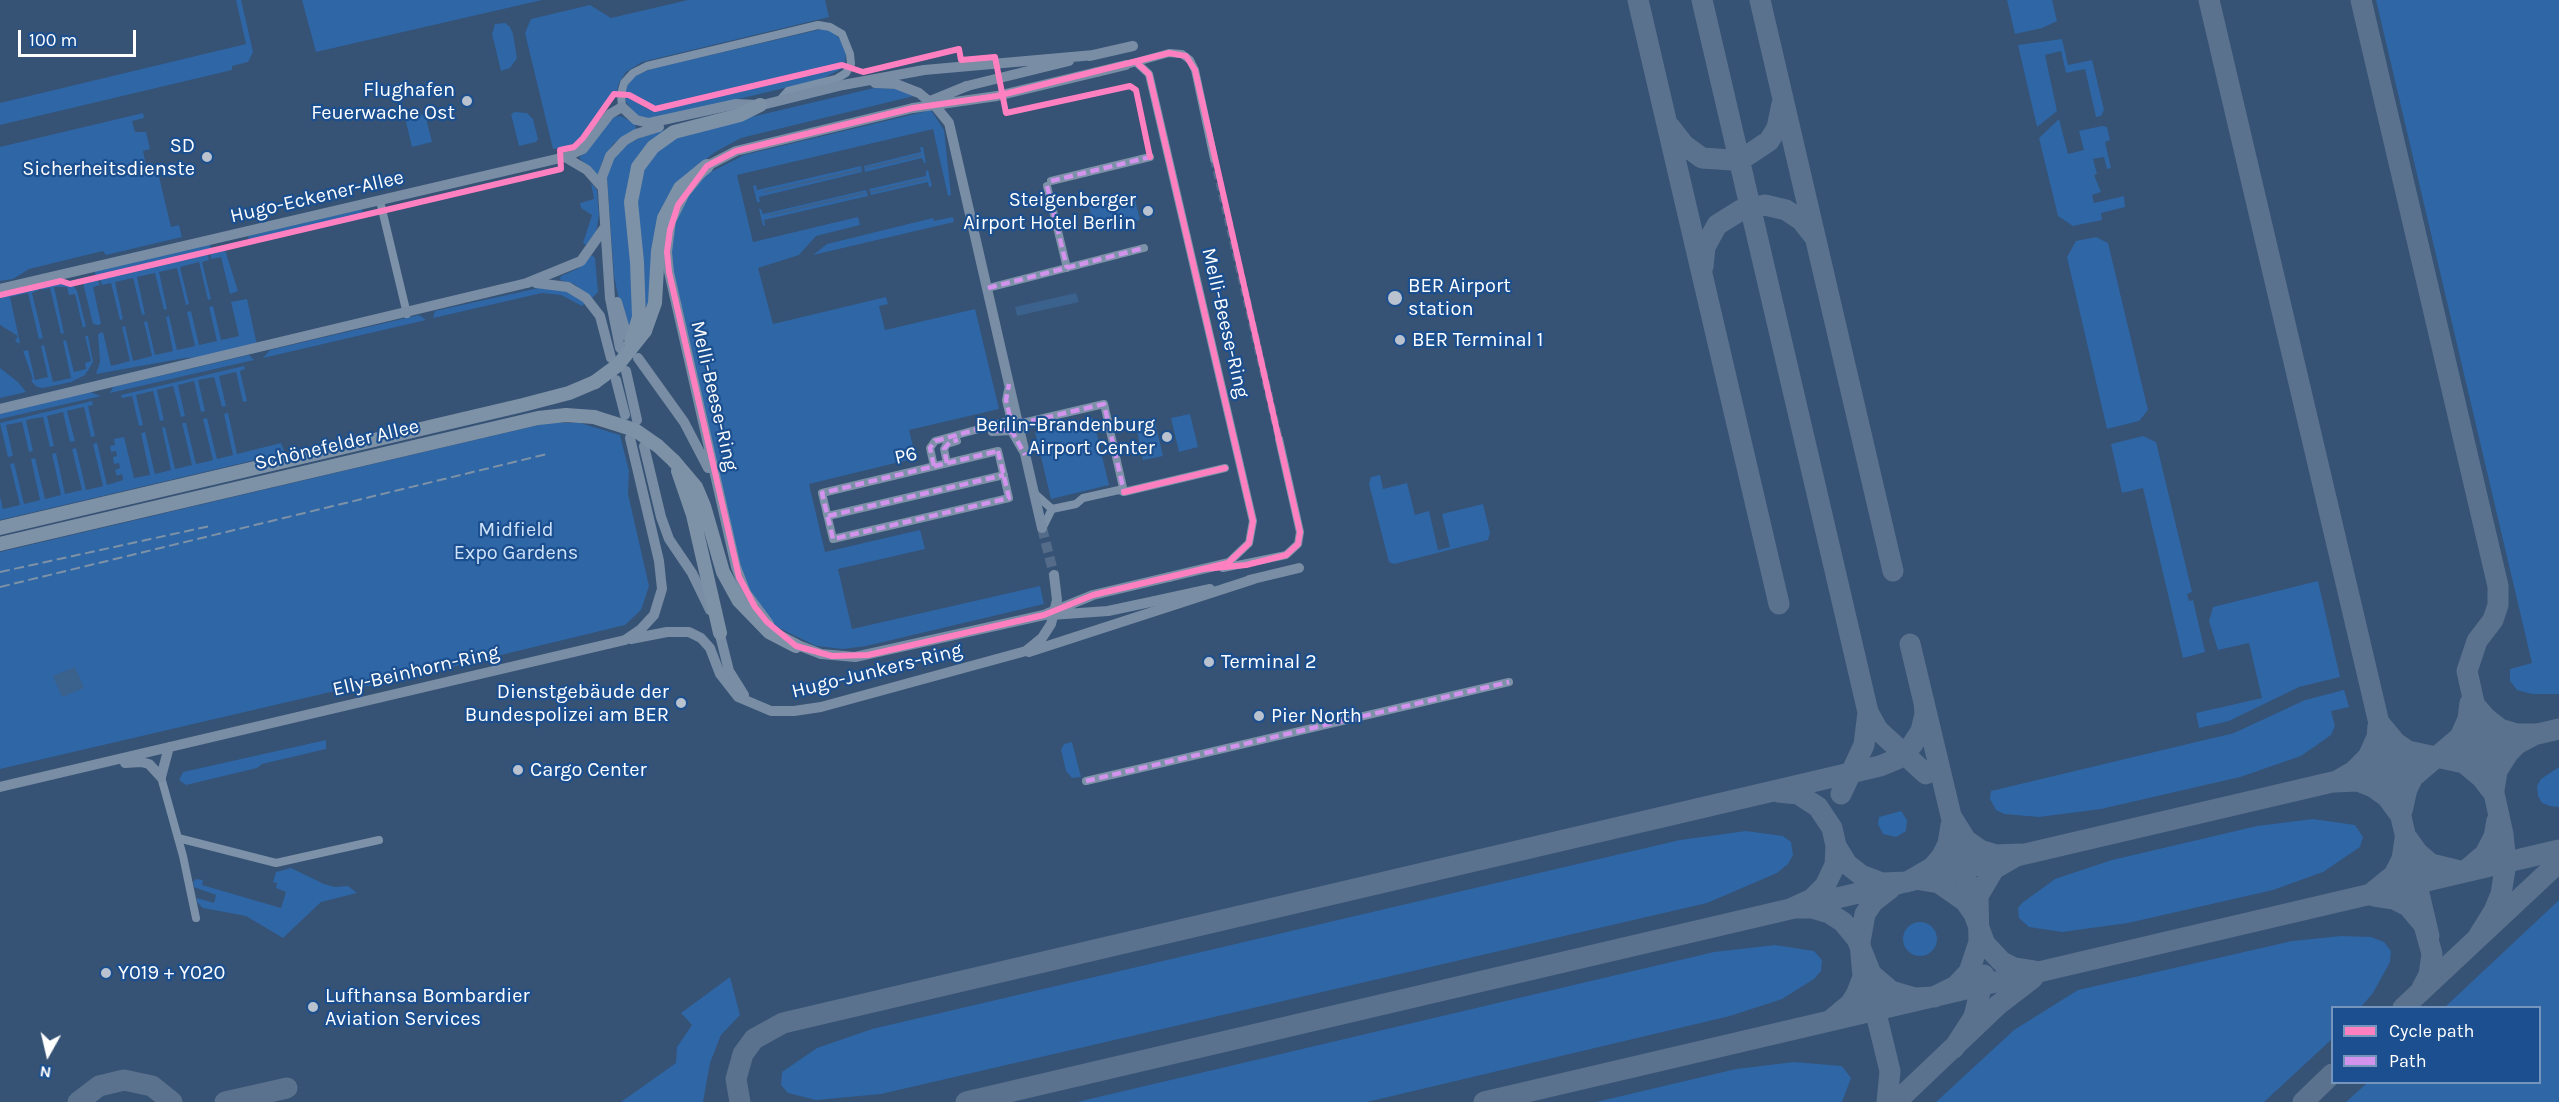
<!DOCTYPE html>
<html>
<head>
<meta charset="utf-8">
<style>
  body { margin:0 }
  #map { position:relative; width:2559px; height:1102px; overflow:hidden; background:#365274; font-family:Karla,sans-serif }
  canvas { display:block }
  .legend { position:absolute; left:2331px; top:1006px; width:210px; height:78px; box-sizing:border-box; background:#1b4f8f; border:2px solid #7695bc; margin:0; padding:8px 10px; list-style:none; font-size:18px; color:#fff }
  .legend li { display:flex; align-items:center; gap:12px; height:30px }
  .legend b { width:30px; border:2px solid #7695bc }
  .north { position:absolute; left:18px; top:1024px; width:60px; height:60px; -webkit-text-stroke:4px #1b4f8f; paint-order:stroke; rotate:188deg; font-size:16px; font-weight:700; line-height:24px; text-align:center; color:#fff }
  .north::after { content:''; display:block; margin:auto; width:21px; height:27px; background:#fff; clip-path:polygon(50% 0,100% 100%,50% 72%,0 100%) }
  .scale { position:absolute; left:18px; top:30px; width:118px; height:27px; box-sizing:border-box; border:3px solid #fff; border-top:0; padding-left:8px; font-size:18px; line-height:21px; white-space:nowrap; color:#fff; -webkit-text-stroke:4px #1b4f8f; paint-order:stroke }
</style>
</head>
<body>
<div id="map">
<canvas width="2559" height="1102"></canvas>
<ul class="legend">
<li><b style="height:8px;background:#ff80c0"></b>Cycle path</li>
<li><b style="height:8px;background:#d193ec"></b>Path</li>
</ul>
<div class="north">N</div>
<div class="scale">100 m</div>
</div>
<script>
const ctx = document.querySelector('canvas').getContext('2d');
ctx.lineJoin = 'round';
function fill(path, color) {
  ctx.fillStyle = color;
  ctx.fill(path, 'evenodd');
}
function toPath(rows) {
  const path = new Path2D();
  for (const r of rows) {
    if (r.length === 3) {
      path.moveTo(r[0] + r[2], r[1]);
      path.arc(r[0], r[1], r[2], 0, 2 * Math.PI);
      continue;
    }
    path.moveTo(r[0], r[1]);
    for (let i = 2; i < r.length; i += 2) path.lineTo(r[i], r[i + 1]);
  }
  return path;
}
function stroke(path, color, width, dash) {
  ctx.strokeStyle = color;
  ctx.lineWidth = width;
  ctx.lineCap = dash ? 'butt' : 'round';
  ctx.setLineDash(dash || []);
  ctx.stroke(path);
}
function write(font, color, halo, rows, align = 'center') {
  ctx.font = font + ' Karla,sans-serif';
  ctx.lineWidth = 4.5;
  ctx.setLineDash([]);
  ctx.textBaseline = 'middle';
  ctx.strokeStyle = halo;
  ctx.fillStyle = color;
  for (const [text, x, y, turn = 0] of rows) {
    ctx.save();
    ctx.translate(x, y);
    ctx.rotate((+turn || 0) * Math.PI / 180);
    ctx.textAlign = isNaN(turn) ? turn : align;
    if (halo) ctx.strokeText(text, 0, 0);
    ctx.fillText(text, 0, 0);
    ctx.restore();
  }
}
const green = toPath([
  [236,0,241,0,251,43,253,52,248,62,232,66,232,70,0,125,0,103,246,44],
  [302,0,542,0,316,52],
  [688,0,825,0,829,17,642,62,626,72,619,83,617,92,612,93,579,141,566,147,553,149,525,33,531,19,590,5,611,18],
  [2007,0,2052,0,2057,21,2042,28,2015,34],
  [2376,0,2559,0,2559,694,2532,694,2517,690,2510,681,2510,669,2532,663],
  [505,23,510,27,513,34,517,58,510,68,501,71,492,34,495,24],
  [822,29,833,32,840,39,846,52,845,64,654,108,625,93,626,86,635,76,651,69],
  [2062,39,2068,65,2092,60,2104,110,2101,116,2096,117,2085,69,2066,73,2061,51,2045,55,2057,111,2037,127,2018,45],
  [840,68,843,68,822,79,655,119,637,116,626,102,625,96,628,96,647,109,658,110],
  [874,88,898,89,914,96,741,138,715,152,688,174,646,311,636,210,642,170,666,142,692,131],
  [931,110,944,130,951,195,948,196,933,129,737,175,753,242,858,217,860,225,816,236,799,255,758,268,773,324,886,297,888,304,879,306,885,330,975,309,999,409,909,430,916,458,809,484,825,552,920,530,925,549,838,569,852,629,1040,586,1044,604,866,646,843,649,816,646,775,626,753,601,744,582,673,271,671,253,675,225,684,202,695,186,709,173,744,155],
  [515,112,527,113,533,119,538,139,536,142,519,146,511,114],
  [143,113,144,118,132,121,135,132,146,132,150,149,143,151,148,174,158,172,171,227,179,225,182,237,106,255,103,251,29,269,13,279,0,281,0,147],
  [425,114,432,142,412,147,405,118],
  [621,116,635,124,636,129,613,144,602,162,598,175,579,158,614,117],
  [2059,119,2068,154,2084,150,2079,131,2102,126,2107,127,2110,140,2105,142,2111,168,2107,169,2104,157,2093,159,2097,174,2094,175,2101,192,2092,195,2094,203,2124,196,2125,207,2101,213,2102,220,2073,226,2058,216,2039,138],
  [669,129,636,161,633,311,630,327,619,300,614,276,607,177,612,162,623,147,645,135],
  [920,147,923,147,926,163,924,163,922,158,865,172,864,166,921,152],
  [861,166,862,172,759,197,760,202,757,202,753,186,756,185,757,190],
  [928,170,932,186,929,187,928,182,871,195,869,189,926,176,926,171],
  [591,183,597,190,599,215,596,234,589,247,583,243,592,215,581,208,580,203,594,199],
  [866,190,868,196,764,220,765,225,763,226,759,209,761,209,763,214],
  [1134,195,1140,220,1095,231,1089,206],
  [362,209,363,214,249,240,248,236],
  [953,217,954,222,813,255,827,244,933,218,934,221],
  [2096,237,2108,243,2148,410,2139,421,2107,429,2067,257,2076,241],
  [210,244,211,249,96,276,94,271],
  [225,250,238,291,230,294,221,257,211,259,210,253],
  [208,254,209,260,202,262,211,299,208,300,199,262,180,267,189,304,186,305,177,268,159,272,167,309,164,310,155,273,137,277,145,314,142,315,133,278,115,282,123,319,120,320,111,283,102,285,100,279],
  [592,255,595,258,598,292,592,298,574,284,560,280,561,276,579,268],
  [98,280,100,285,93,287,101,324,98,325,93,324,83,283],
  [59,283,73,285,77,291,86,326,83,328,75,294,69,295,67,287,54,287,64,333,61,334,50,288,41,290,41,287],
  [543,287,569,292,585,303,582,306,561,295,542,293,433,318,435,311],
  [39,288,39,290,32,293,43,338,39,339,28,293,10,297,20,343,18,343,15,341,18,336,0,325,0,297],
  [247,299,257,345,206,357,185,358,96,374,100,362,98,334,103,332,111,366,130,361,122,327,125,326,133,361,152,356,144,322,147,321,155,355,173,351,166,317,169,316,177,350,195,346,187,312,191,311,199,345,217,341,209,307,213,306,221,340,239,336,231,302],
  [419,315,426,320,263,358,270,350],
  [85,336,88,336,93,362,85,375,71,382,43,388,37,387,31,381,33,379,23,351,28,350,35,380,48,377,41,346,44,345,53,382,71,378,63,341,66,340,74,372,86,369,85,363,91,361],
  [249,355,254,360,110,393,113,387],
  [244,366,245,369,240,371,247,401,243,402,236,372,231,373,219,376,226,406,222,407,214,377,198,380,205,411,201,412,194,381,178,385,185,416,181,417,173,386,157,390,164,420,160,421,153,391,136,395,143,425,139,426,132,396,122,398,121,395],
  [0,368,18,382,26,392,0,398],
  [90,392,101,396,0,419,0,413],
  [92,401,93,405,88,406,95,436,91,437,84,407,79,408,67,411,75,441,70,442,63,412,47,416,54,446,50,447,43,417,26,420,33,451,29,452,22,422,6,425,13,456,8,457,0,423],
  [228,413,237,454,281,443,285,453,0,520,0,496,3,509,20,505,10,464,14,463,24,504,40,500,31,459,35,458,45,499,61,495,52,454,56,453,65,494,82,490,72,449,76,448,86,490,103,486,93,444,97,443,107,485,123,480,122,474,117,476,115,470,120,468,119,463,114,464,113,457,117,456,116,451,111,452,110,446,115,445,114,439,124,437,134,478,150,475,141,433,145,432,155,474,171,470,162,428,165,427,175,469,192,465,182,423,186,423,196,464,201,463,213,460,203,419,207,418,217,459,233,455,224,414],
  [1190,414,1198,447,1179,452,1171,418],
  [1093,418,1109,485,1051,499,1035,432],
  [1155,422,1163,456,1143,460,1136,426],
  [547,423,580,423,620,435,629,471,628,494,649,586,641,610,625,625,381,684,335,691,0,769,0,552],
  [2143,436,2156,442,2192,592,2187,594,2189,601,2193,600,2205,652,2183,658,2143,488,2122,493,2111,444],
  [1380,475,1383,489,1407,483,1415,515,1429,511,1438,550,1450,547,1442,514,1483,504,1490,533,1488,540,1394,564,1389,562,1369,484,1371,477],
  [2318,581,2340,677,2299,687,2229,721,2199,728,2196,713,2262,698,2249,643,2218,650,2209,621,2213,607],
  [2344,690,2349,707,2331,711,2335,726,2331,735,2301,756,2240,777,2101,809,2039,817,2004,814,1996,810,1990,799,1991,791,2234,733,2305,700],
  [326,740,326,749,262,764,257,768,186,785,179,780,183,772],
  [1072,742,1081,777,1072,778,1066,771,1061,750,1064,744],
  [2559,767,2559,807,2550,806,2542,803,2538,796,2537,786,2541,779],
  [1901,811,1907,820,1906,831,1896,837,1883,834,1878,824,1879,817],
  [2313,819,2355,825,2363,837,2360,847,2323,872,2273,890,2128,923,2062,932,2029,927,2019,918,2018,908,2022,903,2055,879,2112,860,2257,826],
  [1746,831,1783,836,1791,842,1793,855,1788,864,1777,873,1707,903,881,1094,816,1100,788,1093,781,1085,782,1072,817,1048,872,1029,1680,840],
  [291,868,324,884,335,887,348,886,357,893,321,902,283,938,246,916,203,908,197,902,197,898,214,903,216,895,194,887,193,882,196,879,203,880,202,885,281,908,286,892,276,888,277,883,273,882,276,872],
  [2559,900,2559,1102,2346,1102,2367,1083,2540,1082,2540,1008,2445,1007],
  [1920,939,17],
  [2341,936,2371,937,2384,942,2391,951,2390,962,2373,993,2361,1007,2332,1008,2332,1039,2264,1102,1936,1102,2014,1030,2078,990,2292,941],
  [1775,945,1814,951,1822,960,1821,971,1814,979,1782,999,1730,1016,1367,1102,1077,1102,1714,952],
  [730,977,740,1015,721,1035,710,1063,703,1102,621,1102,676,1063,677,1047,692,1025,681,1013],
  [1794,1062,1842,1066,1851,1078,1842,1102,1596,1102,1736,1069]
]);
const water = toPath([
  [1076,293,1079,302,1017,316,1015,307],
  [75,667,84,688,62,697,53,676]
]);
const stream = toPath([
  [866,168,921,155],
  [764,192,859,170],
  [871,192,926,179],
  [770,215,864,193]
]);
const taxiway = toPath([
  [1638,0,1779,604],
  [1702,0,1868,712],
  [1760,0,1893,571],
  [2209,0,2429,936],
  [2361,0,2498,586,2498,605,2493,620,2477,641,2467,671,2503,834,2506,863,2501,894,2494,911,2476,940],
  [1670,127,1684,145,1702,158,1732,160,1745,157,1769,141,1777,128,1782,104],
  [1703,267,1705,247,1717,225,1741,210,1765,205,1786,210,1801,220,1813,235],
  [1910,644,1974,912],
  [2474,704,2486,718,2500,729,2517,734,2536,734,2517,744,2509,752,2497,771,2494,790],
  [2381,725,2396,743,2408,751,2464,763,2482,778,2491,790],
  [2378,726,2377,737,2368,757,2354,771,2335,782,2358,781,2373,787,2387,797,2398,812],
  [1778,792,1798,794,1818,807,1832,828,1839,859],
  [1841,794,1864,745,1868,712,1878,730,1926,774],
  [2402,811,2407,789,2413,777,2460,737,2468,719,2470,703],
  [2408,839,2418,853,2431,864,2464,872,2485,854,2494,837,2497,820],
  [1836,845,1835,865,1825,886,1812,899,1792,908,1812,908,1829,913,1843,922,1857,939,1871,974,1891,991,1915,998,1934,997,1956,986,1969,972,1979,942,1978,896,1994,869,2020,854,1996,855,1980,850,1966,840,1951,816],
  [1836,846,1847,864,1861,875,1882,883,1907,882,1933,867,1942,856,1948,844,1951,825],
  [1921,880,1939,883,1965,901,1974,914,1985,944,2002,962,2014,968,2034,971],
  [2373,892,2394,875,2402,859,2405,839],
  [2374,896,2394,899,2408,906,2424,925,2432,954,2429,975,2422,988],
  [1872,997,1890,1071,1887,1102],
  [2403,1008,2559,862],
  [1832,1019,1850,1004,1856,995,1863,977,1860,942,1865,914,1873,902,1891,888],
  [1954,1048,1974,1017,1984,975],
  [78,1102,99,1086,124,1080,152,1086,172,1102],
  [225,1102,287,1088],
  [740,1102,736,1079,743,1054,754,1039,783,1023,1880,766,1897,759,1912,745,1921,731,1925,714,1924,701],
  [966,1102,2559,729],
  [1484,1102,2559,850],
  [1896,1102,1998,1005,2033,978],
  [2303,1102,2332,1074]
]);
const streetTunnel = toPath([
  [1214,159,1279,439]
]);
const secondaryTunnel = toPath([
  [1042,528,1054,575]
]);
const street = toPath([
  [1137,63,1149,74,1253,521,1249,543,1228,563],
  [1126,65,1169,53,1182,54,1190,60,1195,70,1214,159],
  [622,107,621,94,624,83,633,73,647,66,818,25,830,27,842,34,850,54,851,64,846,73,836,79,788,91,780,100],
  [1051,181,1150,157],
  [1047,186,1067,268],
  [380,201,407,314],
  [988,288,1144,248],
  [1018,424,1104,404,1124,492],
  [992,432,1011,431,1022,450],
  [998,451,1009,498,833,539,822,493,998,451],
  [947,463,944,449,947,444,957,441],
  [934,466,930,448,935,441,1008,421,1010,417,1006,400,1008,390],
  [1033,492,1052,509],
  [828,516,1004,475],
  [1043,527,1052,509,1076,504,1083,498,1119,490,1124,492,1225,468],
  [1223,568,1286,555,1298,544,1300,532,1279,439],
  [161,777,183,856,196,918],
  [1086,781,1509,682],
  [178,838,276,863,379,840]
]);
const secondary = toPath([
  [1089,56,1133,46],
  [1097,72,1126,65],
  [875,83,896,84,919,93,936,107,949,123,1042,528],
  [967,86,1069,61],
  [754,107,843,85,924,70,1094,55],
  [565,157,587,170,602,187],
  [536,283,568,287,586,298,600,316,611,358],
  [0,289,565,157,583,149,610,114,622,107,636,120,649,123,736,104,759,105],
  [617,302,627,336],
  [620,348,610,298,602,177,610,156,624,141,636,134,659,127],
  [638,358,684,422,708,468],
  [626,371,637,420],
  [616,380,625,415],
  [0,409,527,283,581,261,605,227],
  [644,446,661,517,669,539,692,573,710,610],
  [1169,577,1228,563],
  [1249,580,1299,568],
  [1155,601,1210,589],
  [769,624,746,593,736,567,669,272,667,252,671,221,685,193,707,166,736,151,913,108],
  [718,627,729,671,744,695],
  [631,639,667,632,689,632,701,638,710,648,720,674,738,697,771,711,794,711,821,707,1026,651,1042,638,1051,624,1057,600,1054,575],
  [790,642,821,654,855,657,1044,615],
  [1029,652,1254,579],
  [125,763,141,762,149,764,161,777],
  [161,777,169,747],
  [0,787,625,640,641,629,654,615,662,589,659,561,630,438]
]);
const highway = toPath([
  [639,317,637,262,631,202,638,167,653,147,674,132,740,115,760,105],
  [645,331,655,303,658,251,664,218,680,188,707,166],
  [674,461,696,487,704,506,723,572,739,601,769,632,796,646],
  [678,471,693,515,720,633],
  [0,528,523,405,569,393,595,382],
  [0,544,538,418,566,415,594,417]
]);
const rail = toPath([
  [0,572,210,526],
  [0,587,547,454]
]);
const secondaryBridge = toPath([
  [928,102,967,86],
  [913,108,997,96,1097,72],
  [1044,615,1093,595,1169,577],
  [1051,615,1108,611,1155,601]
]);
const highwayBridge = toPath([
  [631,343,639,317],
  [595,382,618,365,645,331],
  [594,417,635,430,658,446,674,461]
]);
const quiet = toPath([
  [1051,181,1150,157],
  [1047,186,1067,268],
  [988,288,1144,248],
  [1018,424,1104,404,1124,492,1128,491],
  [996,431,1006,430,1013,433,1025,455],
  [998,451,1009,498,833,539,822,493,998,451],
  [947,463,944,449,950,442,958,440],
  [934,466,930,448,935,441,1008,421,1010,417,1006,400,1009,384],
  [828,516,1004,475],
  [1086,781,1509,682]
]);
const cycleway = toPath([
  [1137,63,1149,74,1253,521,1249,543,1228,563,1203,569,1169,577,1114,590,1093,595,1044,615,868,655,832,656,796,646,767,622,755,607,739,577,669,272,667,252,670,230,678,205,707,166,736,151,913,108,997,96,1169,53,1186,56,1195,70,1300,532,1298,544,1286,555,1246,565,1203,569],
  [0,295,61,281,70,284,561,169,560,150,574,147,583,138,614,94,629,95,655,109,842,65,863,72,959,49,961,60,995,57,1006,113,1130,86,1136,90,1150,157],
  [1124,492,1225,468]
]);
const markers = [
  [467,101,6,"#b9c2ce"],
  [207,157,6,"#b9c2ce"],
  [1148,211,6,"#b9c2ce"],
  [1395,298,8,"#b9c2ce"],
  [1400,340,6,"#b9c2ce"],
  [1167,437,6,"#b9c2ce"],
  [1209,662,6,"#b9c2ce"],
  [681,703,6,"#b9c2ce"],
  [1259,716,6,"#b9c2ce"],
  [518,770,6,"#b9c2ce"],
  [106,973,6,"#b9c2ce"],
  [313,1007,6,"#b9c2ce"]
];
const poiNames = [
  ["Flughafen",455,90,"right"],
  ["Feuerwache Ost",455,113,"right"],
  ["SD",195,146,"right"],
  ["Sicherheitsdienste",195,169,"right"],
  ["Steigenberger",1136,200,"right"],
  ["Airport Hotel Berlin",1136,223,"right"],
  ["BER Airport",1408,286],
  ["station",1408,309],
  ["BER Terminal 1",1412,340],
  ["Berlin-Brandenburg",1155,425,"right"],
  ["Airport Center",1155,448,"right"],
  ["Terminal 2",1221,662],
  ["Dienstgebäude der",669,692,"right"],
  ["Bundespolizei am BER",669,715,"right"],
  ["Pier North",1271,716],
  ["Cargo Center",530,770],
  ["Y019 + Y020",118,973],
  ["Lufthansa Bombardier",325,996],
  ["Aviation Services",325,1019]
];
const streetNames = [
  ["Hugo-Eckener-Allee",317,197,-13],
  ["Melli-Beese-Ring",1225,323,77],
  ["Melli-Beese-Ring",714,396,77],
  ["Schönefelder Allee",337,445,-13],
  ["P6",906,456,-13],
  ["Elly-Beinhorn-Ring",416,671,-13],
  ["Hugo-Junkers-Ring",877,671,-14]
];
const parkNames = [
  ["Midfield",516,530],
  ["Expo Gardens",516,553]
];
fill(green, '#2f66a5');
fill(water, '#3b618d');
stroke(stream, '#3b618d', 2);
stroke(taxiway, '#5a728e', 21);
stroke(streetTunnel, '#546c89', 8, [8, 4]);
stroke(secondaryTunnel, '#546c89', 10, [10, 5]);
stroke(street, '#7d92a8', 8);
stroke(secondary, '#798da4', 10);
stroke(highway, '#7e92a7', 14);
stroke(rail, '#7e92a7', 2, [10, 4.5]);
stroke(secondaryBridge, '#798da4', 10);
stroke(highwayBridge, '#7e92a7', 14);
stroke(quiet, '#d193ec', 4.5, [9, 4.5]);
stroke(cycleway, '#ff80c0', 6);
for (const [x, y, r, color] of markers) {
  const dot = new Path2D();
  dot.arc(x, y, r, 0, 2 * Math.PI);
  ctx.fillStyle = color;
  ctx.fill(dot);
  stroke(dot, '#1b4f8f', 2);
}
write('20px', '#fff', '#1b4f8f', poiNames, 'left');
write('20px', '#fff', '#1b4f8f', streetNames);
write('20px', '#cfe3fa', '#1b4f8f', parkNames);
</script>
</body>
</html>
